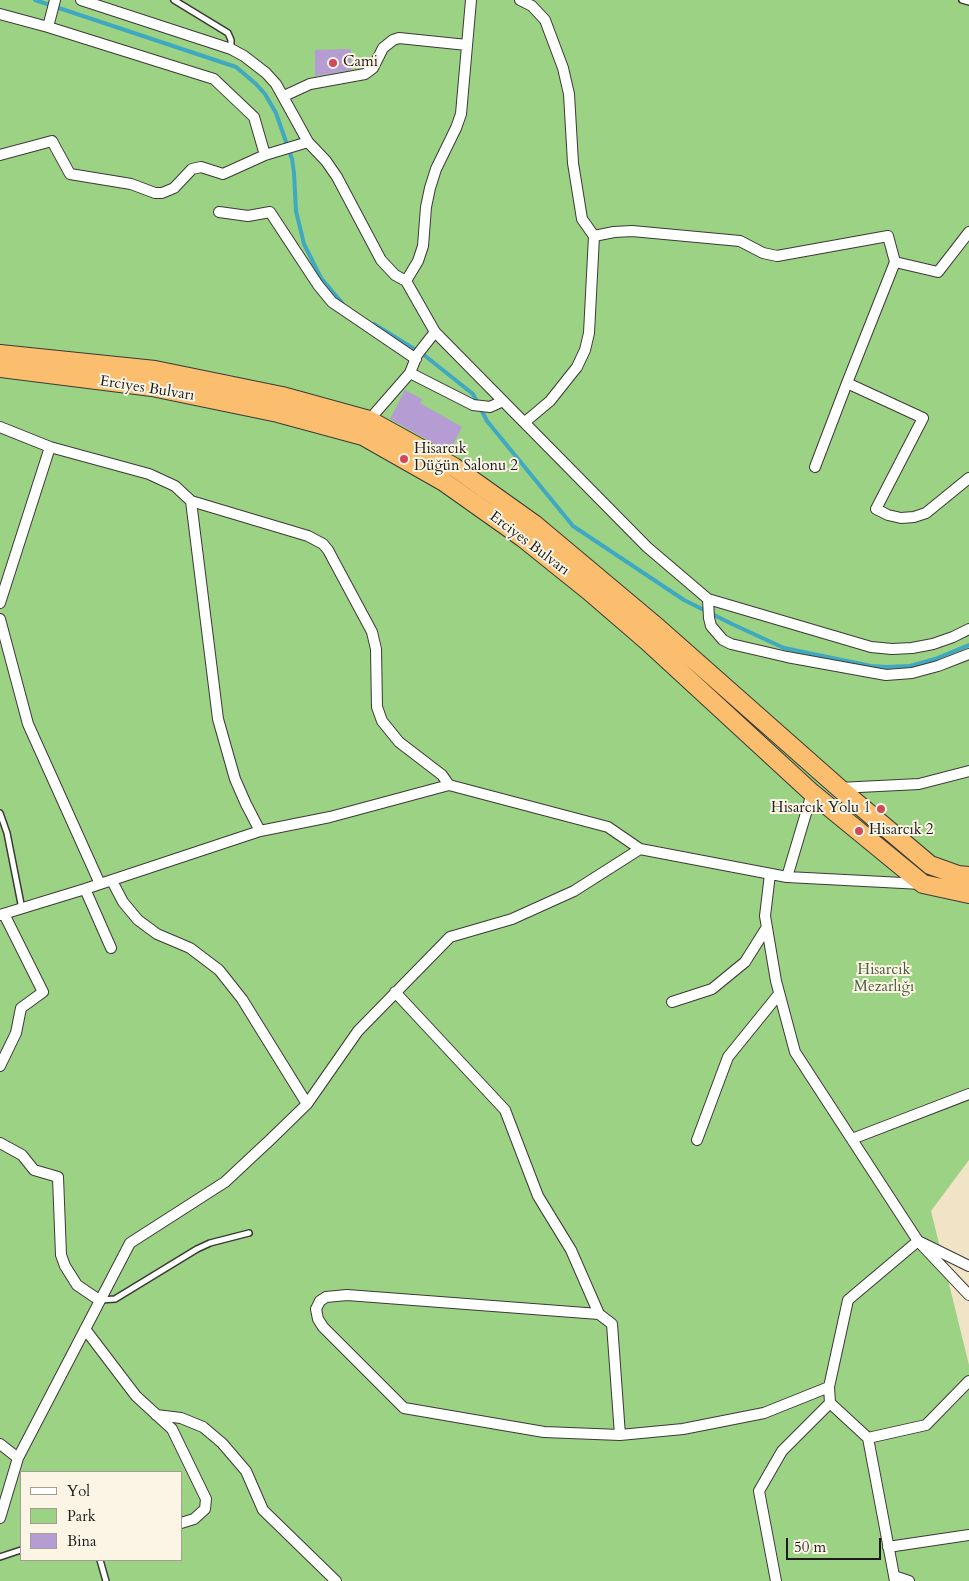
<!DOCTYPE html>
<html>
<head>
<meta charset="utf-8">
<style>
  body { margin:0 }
  #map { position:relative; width:969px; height:1581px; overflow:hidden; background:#f1e4c6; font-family:Cardo,serif }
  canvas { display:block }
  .legend { position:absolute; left:20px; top:1471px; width:162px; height:90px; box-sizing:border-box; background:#fcf5e5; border:1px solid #a29e95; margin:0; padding:6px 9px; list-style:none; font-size:15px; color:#1c1c1c }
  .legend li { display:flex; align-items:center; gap:10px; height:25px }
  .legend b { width:25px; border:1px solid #a29e95 }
  .scale { position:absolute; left:786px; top:1538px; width:95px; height:22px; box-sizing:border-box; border:2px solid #1c1c1c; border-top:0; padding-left:6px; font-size:15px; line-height:18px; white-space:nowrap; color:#1c1c1c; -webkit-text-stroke:4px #fcf5e5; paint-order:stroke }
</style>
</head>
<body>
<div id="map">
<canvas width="969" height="1581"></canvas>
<ul class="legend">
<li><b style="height:6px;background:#fff"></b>Yol</li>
<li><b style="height:14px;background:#9bd284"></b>Park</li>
<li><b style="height:14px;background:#b59cd2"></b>Bina</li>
</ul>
<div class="scale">50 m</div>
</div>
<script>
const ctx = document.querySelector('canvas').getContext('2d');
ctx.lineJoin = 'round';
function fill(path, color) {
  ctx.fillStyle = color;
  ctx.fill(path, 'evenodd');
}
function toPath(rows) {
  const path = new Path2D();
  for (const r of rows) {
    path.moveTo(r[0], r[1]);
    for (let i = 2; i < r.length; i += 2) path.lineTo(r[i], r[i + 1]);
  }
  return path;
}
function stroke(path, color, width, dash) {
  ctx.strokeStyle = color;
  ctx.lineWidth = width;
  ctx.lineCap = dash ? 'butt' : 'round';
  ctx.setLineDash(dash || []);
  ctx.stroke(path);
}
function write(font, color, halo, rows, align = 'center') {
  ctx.font = font + ' Cardo,serif';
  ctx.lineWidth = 4;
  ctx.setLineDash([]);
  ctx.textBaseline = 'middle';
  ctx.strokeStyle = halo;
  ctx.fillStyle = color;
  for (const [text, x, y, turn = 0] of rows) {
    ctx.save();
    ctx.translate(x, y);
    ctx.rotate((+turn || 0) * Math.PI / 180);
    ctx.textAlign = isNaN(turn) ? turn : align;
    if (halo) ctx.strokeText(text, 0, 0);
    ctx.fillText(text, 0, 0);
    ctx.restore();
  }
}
const green = toPath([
  [0,0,969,0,969,1160,931,1211,969,1365,969,1581,0,1581],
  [21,1472,181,1472,181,1560,21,1560]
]);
const stream = toPath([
  [35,0,236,67,256,84,265,94,276,113,292,159,294,173,296,211,304,244,321,278,343,304],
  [374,324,424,355,473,394,487,421,573,526,684,600,732,624,784,648,871,666,886,667,910,666,935,659,969,645]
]);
const building = toPath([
  [351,49,351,70,315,76,315,50],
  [405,390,422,399,420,403,462,427,449,452,390,419]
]);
const service = toPath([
  [174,0,228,33,231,40,231,49],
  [962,0,969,2],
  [0,813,7,833,22,909],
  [100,1300,115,1299,197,1249,210,1243,249,1233],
  [0,1557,21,1550],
  [100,1560,106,1581]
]);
const minor = toPath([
  [81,0,231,49,244,56,266,73,276,84,308,142],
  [520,0,532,6,545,20,563,68,569,94,573,163,582,219,594,236,589,333,585,350,577,367,550,401,525,422],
  [0,14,48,27,214,79,254,117,265,155,308,142,326,161,337,177,381,260,395,275,406,281,435,332,417,355,410,373,369,420],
  [48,27,55,0],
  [284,96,310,84,365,74,373,68,383,48,393,40,399,38,467,45],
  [0,155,52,141,70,174,131,184,155,193,162,193,174,188,192,169,201,167,223,174,265,155],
  [219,212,248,216,270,212,318,285,332,302,416,359],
  [594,236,614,232,632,231,740,241,763,253,777,256,888,236,895,262,847,383,923,418,876,509,888,515,901,518,914,517,926,513,969,478],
  [895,262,938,272,969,232],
  [406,281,418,261,423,246,426,207,430,188,436,169,456,128,461,114,471,0],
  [435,332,647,547,708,599,871,647,892,649,912,648,933,644,953,637,969,629],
  [410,373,473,405,490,407,503,401],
  [0,427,50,447,149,474,175,486,191,501,308,536,323,544,328,550,372,632,376,649,377,707,382,721,399,742,442,775,449,785],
  [815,467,847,383],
  [191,501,218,719,235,779,246,804,260,831],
  [708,599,709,618,711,626,723,640,731,644,787,657,886,675,912,673,938,666,969,654],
  [0,603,50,447],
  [0,619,28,724,100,884],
  [839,788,919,784,969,771],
  [770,874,765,916,776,981,795,1052,918,1241,969,1295],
  [787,877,812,793],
  [112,881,123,902,138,920,157,934,190,948,219,970,242,999,307,1104],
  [85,889,111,948],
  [0,915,85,889,260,831,330,817,449,785,608,827,640,849,787,877,922,884],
  [395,992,505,1110,538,1196,571,1250,599,1314],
  [672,1002,712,989,745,962,767,927],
  [0,1066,16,1033,21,1008,43,992,4,914],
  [852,1139,969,1094],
  [697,1140,728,1057,779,994],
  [0,1143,22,1155,34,1170,58,1177,61,1255,65,1266,77,1285,99,1300],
  [85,1329,136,1396,172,1429,206,1499,205,1509,194,1519,181,1523],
  [830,1403,868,1438,895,1581],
  [156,1415,181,1418,203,1427,222,1443,246,1471,263,1510,336,1581],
  [620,1435,612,1324,599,1314,347,1295,326,1297,320,1301,316,1309,318,1319,323,1327,404,1408,544,1432,620,1435,683,1429,764,1413,829,1387],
  [868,1438,926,1425,969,1381],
  [0,1444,18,1458],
  [0,1518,18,1458,130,1243,225,1182,271,1139,307,1104,358,1031,450,937,512,919,574,891,640,849],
  [888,1547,969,1535],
  [894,1576,909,1581],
  [776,1581,759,1491,782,1451,830,1403,829,1387,848,1300,918,1241,969,1266]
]);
const trunk = toPath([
  [0,354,155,370,282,396,369,420,454,467,534,524,658,628,839,788,930,865,958,875,969,876],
  [0,368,152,387,278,413,363,436,444,482,523,538,589,591,647,641,812,793,923,884,969,894]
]);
const markers = [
  [333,63,5,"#d1495b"],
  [404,459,5,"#d1495b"],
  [881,809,5,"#d1495b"],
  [859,831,5,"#d1495b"]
];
const poiNames = [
  ["Cami",343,63],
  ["Hisarcık",414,450],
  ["Düğün Salonu 2",414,467],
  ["Hisarcık Yolu 1",871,809,"right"],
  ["Hisarcık 2",869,831]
];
const streetNames = [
  ["Erciyes Bulvarı",147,389,9],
  ["Erciyes Bulvarı",529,544,37]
];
const parkNames = [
  ["Hisarcık",884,971],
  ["Mezarlığı",884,988]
];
fill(green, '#9bd284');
stroke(stream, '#41a8c1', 4);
fill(building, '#b59cd2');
stroke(service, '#3c3a36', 8);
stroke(minor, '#3c3a36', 12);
stroke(trunk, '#3c3a36', 20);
stroke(service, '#fff', 5);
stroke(minor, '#fff', 10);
stroke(trunk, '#fbbd6e', 18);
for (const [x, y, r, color] of markers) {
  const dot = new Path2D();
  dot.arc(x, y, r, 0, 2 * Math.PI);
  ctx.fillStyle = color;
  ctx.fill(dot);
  stroke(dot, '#fcf5e5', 2);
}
write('15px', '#1c1c1c', '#fcf5e5', poiNames, 'left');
write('15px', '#1c1c1c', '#fcf5e5', streetNames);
write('15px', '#485c40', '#fcf5e5', parkNames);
</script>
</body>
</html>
